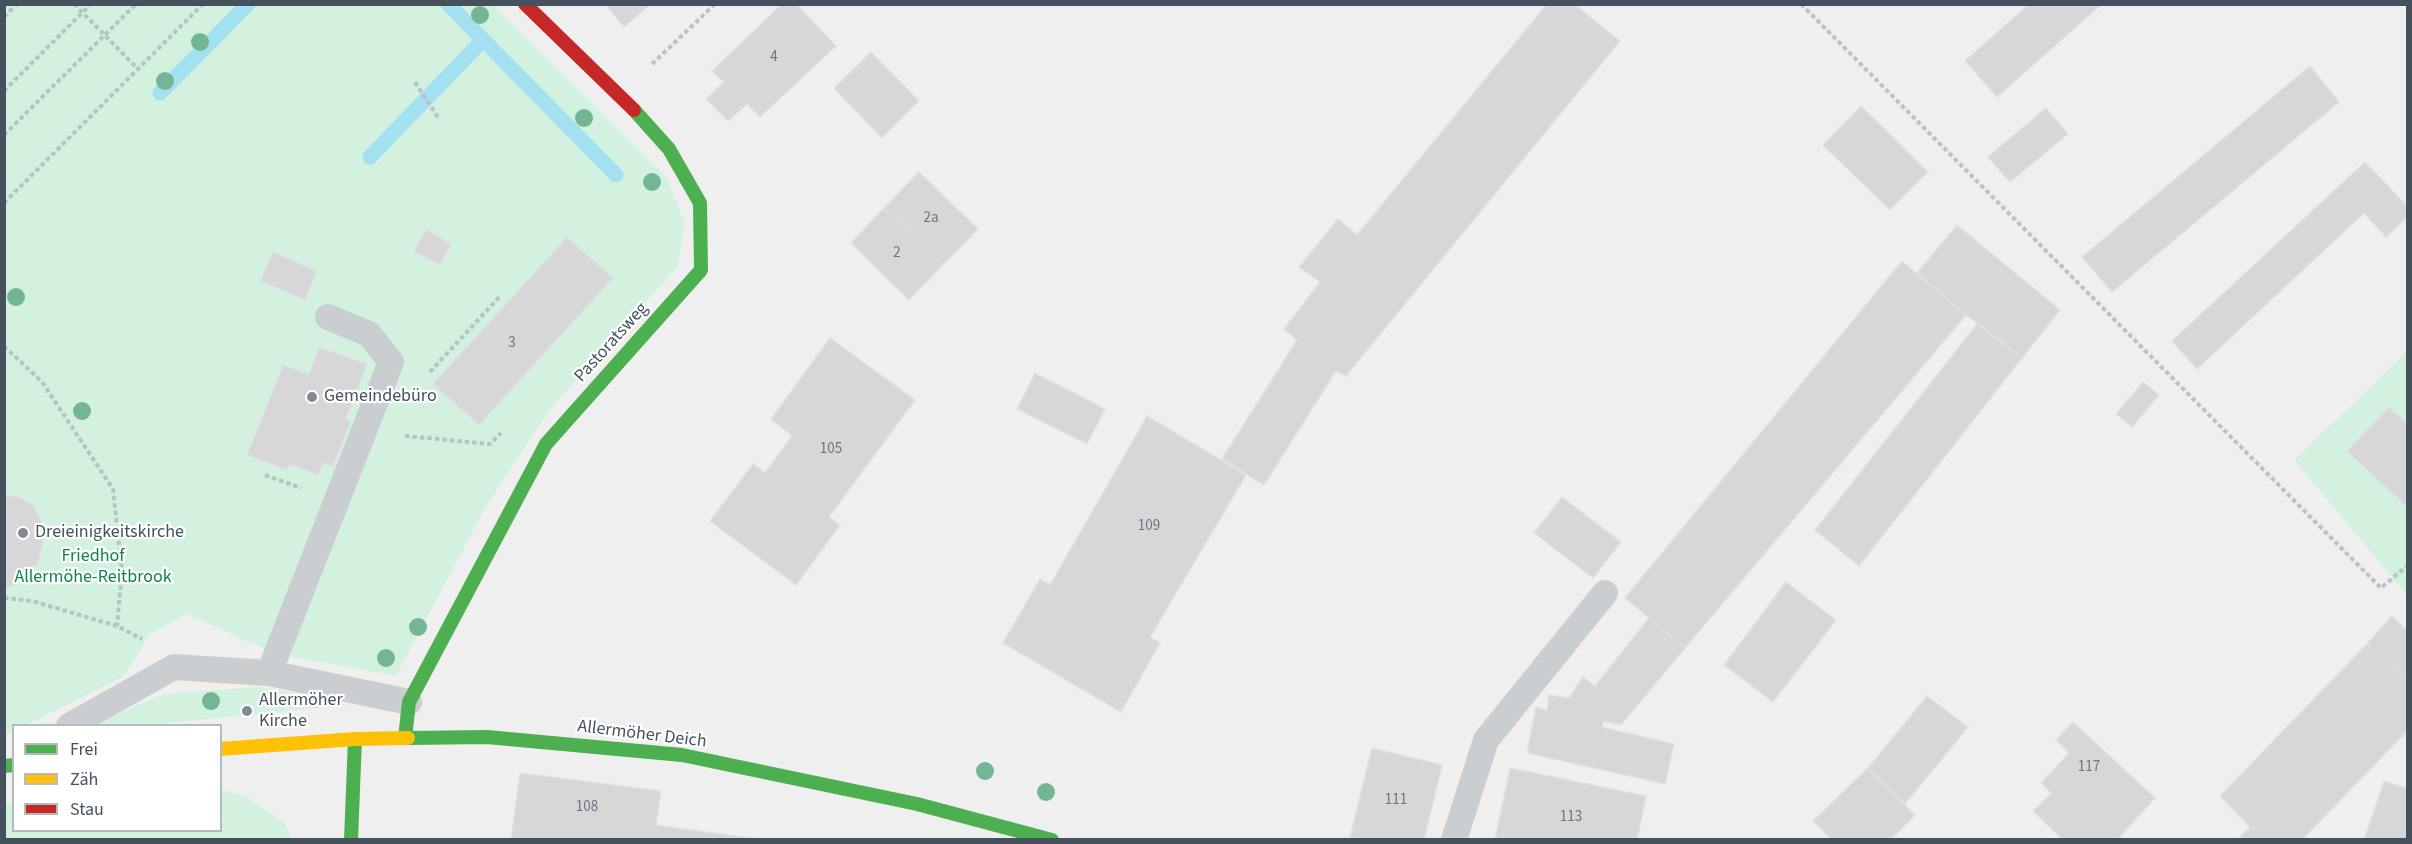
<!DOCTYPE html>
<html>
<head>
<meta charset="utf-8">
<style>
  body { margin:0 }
  #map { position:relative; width:2412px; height:844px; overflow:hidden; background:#f0efef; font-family:"Source Sans 3",sans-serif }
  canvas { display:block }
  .frame { position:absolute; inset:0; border:6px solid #45525e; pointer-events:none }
  .legend { position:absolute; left:12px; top:724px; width:210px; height:108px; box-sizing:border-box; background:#fff; border:2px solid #b5babf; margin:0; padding:8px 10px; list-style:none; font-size:18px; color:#45525e }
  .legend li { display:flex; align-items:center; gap:12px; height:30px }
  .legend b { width:30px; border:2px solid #b5babf }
</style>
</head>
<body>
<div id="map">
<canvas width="2412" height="844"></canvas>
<div class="frame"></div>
<ul class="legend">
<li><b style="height:8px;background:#4caf50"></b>Frei</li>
<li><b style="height:8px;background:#ffc107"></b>Zäh</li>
<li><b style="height:8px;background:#c62828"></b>Stau</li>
</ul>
</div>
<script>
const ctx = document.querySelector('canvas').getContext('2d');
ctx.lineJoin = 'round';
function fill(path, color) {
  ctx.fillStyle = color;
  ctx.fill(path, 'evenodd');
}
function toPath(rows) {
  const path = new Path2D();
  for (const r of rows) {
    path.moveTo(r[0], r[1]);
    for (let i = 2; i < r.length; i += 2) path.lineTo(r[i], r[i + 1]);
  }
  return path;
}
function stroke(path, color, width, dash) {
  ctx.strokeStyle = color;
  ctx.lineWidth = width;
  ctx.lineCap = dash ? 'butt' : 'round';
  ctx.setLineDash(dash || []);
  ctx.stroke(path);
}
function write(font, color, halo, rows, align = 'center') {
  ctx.font = font + ' "Source Sans 3",sans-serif';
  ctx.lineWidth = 4.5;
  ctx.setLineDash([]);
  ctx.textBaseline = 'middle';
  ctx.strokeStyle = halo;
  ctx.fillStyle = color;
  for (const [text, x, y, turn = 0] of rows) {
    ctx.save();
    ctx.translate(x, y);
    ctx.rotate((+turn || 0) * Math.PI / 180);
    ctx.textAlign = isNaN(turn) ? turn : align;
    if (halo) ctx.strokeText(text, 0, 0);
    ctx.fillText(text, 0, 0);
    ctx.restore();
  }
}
const green = toPath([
  [4,5,493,5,666,177,685,223,678,266,548,412,484,510,396,676,277,654,186,614,150,634,123,677,26,725,14,726,13,732,5,734],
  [273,252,317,271,305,300,260,281],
  [2407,352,2407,595,2294,460],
  [258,687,301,693,347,705,147,725,97,725,113,716,163,694],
  [221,789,245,796,285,823,292,839,5,839,5,804,13,803,14,830,220,830]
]);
const stream = toPath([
  [448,4,616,175],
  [160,93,248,4],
  [370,157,483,40]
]);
const building = toPath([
  [605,4,651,4,624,27,605,4],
  [782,4,796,4,836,46,760,117,747,104,728,121,706,99,724,82,712,71,782,4],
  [1547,4,1574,4,1620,41,1346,376,1336,371,1264,485,1222,459,1297,340,1284,329,1320,282,1299,267,1338,219,1357,235,1547,4],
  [2029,4,2102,4,1997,97,1965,61,2029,4],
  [871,52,919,101,882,138,834,88,871,52],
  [2310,66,2339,102,2112,292,2082,257,2310,66],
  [1861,106,1928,172,1890,210,1823,145,1861,106],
  [2046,108,2068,134,2010,182,1988,157,2046,108],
  [2365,162,2408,207,2408,216,2386,237,2364,213,2197,369,2172,341,2365,162],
  [919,172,978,229,943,265,884,208,919,172],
  [884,208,943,265,909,300,851,243,884,208],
  [1957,225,2060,310,2022,358,1966,315,1917,273,1957,225],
  [426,229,451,244,440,265,414,252,426,229],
  [567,237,613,278,479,425,433,384,567,237],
  [273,252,317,271,305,300,260,281,273,252],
  [1902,261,1966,315,1685,648,1625,598,1902,261],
  [1978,323,2022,358,1859,566,1815,530,1978,323],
  [830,338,915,400,829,517,840,525,796,585,710,521,753,464,765,473,792,436,771,419,830,338],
  [319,347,367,364,346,419,351,421,333,466,323,463,318,475,289,464,287,470,247,455,283,365,309,374,319,347],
  [1035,373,1105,409,1087,444,1017,409,1035,373],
  [2143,382,2159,395,2132,427,2116,414,2143,382],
  [2389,407,2408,424,2408,508,2347,451,2389,407],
  [1147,416,1246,475,1150,637,1160,643,1121,712,1003,643,1040,579,1050,585,1147,416],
  [4,495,19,497,33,505,42,523,43,544,38,563,27,576,8,588,4,588,4,495],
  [1562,497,1621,542,1593,578,1534,533,1562,497],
  [1786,582,1836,620,1773,702,1724,665,1786,582],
  [2392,616,2408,631,2408,682,2367,644,2392,616],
  [1649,618,1685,648,1621,725,1604,721,1602,727,1674,744,1665,784,1527,753,1536,707,1547,711,1549,695,1569,698,1583,677,1595,686,1649,618],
  [2367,644,2408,682,2408,730,2302,840,2237,840,2250,827,2220,796,2367,644],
  [1927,696,1968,727,1905,804,1868,768,1927,696],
  [2073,722,2155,798,2117,840,2063,840,2033,811,2051,793,2041,783,2069,753,2056,740,2073,722],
  [1372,748,1442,765,1424,840,1361,840,1350,837,1372,748],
  [1510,768,1646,796,1637,840,1495,840,1510,768],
  [1868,768,1915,815,1890,840,1832,840,1813,821,1868,768],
  [520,773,661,791,656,825,765,840,511,840,520,773],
  [2384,781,2408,789,2408,840,2364,840,2384,781]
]);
const path = toPath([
  [74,4,137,68],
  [1801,4,2381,588,2408,565],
  [4,17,17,4],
  [652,64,715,4],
  [415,82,439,119],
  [4,91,91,4],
  [4,135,136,4],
  [4,203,203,4],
  [4,346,42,382,113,489,122,571,117,626],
  [430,372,501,295],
  [405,436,490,444,501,433],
  [265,475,301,488],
  [4,598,32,601,117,626,142,639]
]);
const lane = toPath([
  [269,673,391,362,369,334,328,317],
  [69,726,174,667,269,673,409,702],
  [1454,840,1486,740,1605,593]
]);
const fast = toPath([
  [405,738,409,702,546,444,701,270,700,203,669,149,634,110],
  [408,738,487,737,682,755,917,804,1052,840],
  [4,766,14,765],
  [351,840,355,739]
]);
const slow = toPath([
  [220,749,355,739,408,738]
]);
const jam = toPath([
  [525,4,634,110]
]);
const trees = [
  [480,15],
  [200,42],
  [165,81],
  [584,118],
  [652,182],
  [16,297],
  [82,411],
  [418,627],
  [386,658],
  [211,701],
  [985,771],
  [1046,792]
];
const markers = [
  [312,397,6,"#818991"],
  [23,533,6,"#818991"],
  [247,711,6,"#818991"]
];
const numberNames = [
  ["4",774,58],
  ["2a",931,219],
  ["2",897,254],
  ["3",512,344],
  ["105",831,450],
  ["109",1149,527],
  ["117",2089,768],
  ["111",1396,801],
  ["108",587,808],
  ["113",1571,818]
];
const streetNames = [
  ["Pastoratsweg",612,343,-48],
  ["Allermöher Deich",642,735,7]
];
const poiNames = [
  ["Gemeindebüro",324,397],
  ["Dreieinigkeitskirche",35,533],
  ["Allermöher",259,701],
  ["Kirche",259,722]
];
const parkNames = [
  ["Friedhof",93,557],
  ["Allermöhe-Reitbrook",93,578]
];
fill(green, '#d2f1de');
stroke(stream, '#a3e1f2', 15);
fill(building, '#d7d7d9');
stroke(building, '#e1e1e2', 1.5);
stroke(path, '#b7c5c1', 4, [4.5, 3]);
stroke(lane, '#cbced1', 26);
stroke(fast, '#4caf50', 14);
stroke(slow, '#ffc107', 14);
stroke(jam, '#c62828', 14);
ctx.fillStyle = '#74b595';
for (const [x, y] of trees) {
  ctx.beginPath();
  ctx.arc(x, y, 9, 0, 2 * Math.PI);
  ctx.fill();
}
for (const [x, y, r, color] of markers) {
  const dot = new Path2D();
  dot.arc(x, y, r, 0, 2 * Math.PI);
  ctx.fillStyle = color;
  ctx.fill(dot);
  stroke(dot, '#fff', 2);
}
write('15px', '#6b757e', null, numberNames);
write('18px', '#45525e', '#fff', streetNames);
write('18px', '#45525e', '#fff', poiNames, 'left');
write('18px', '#0f854b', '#fff', parkNames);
</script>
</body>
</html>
